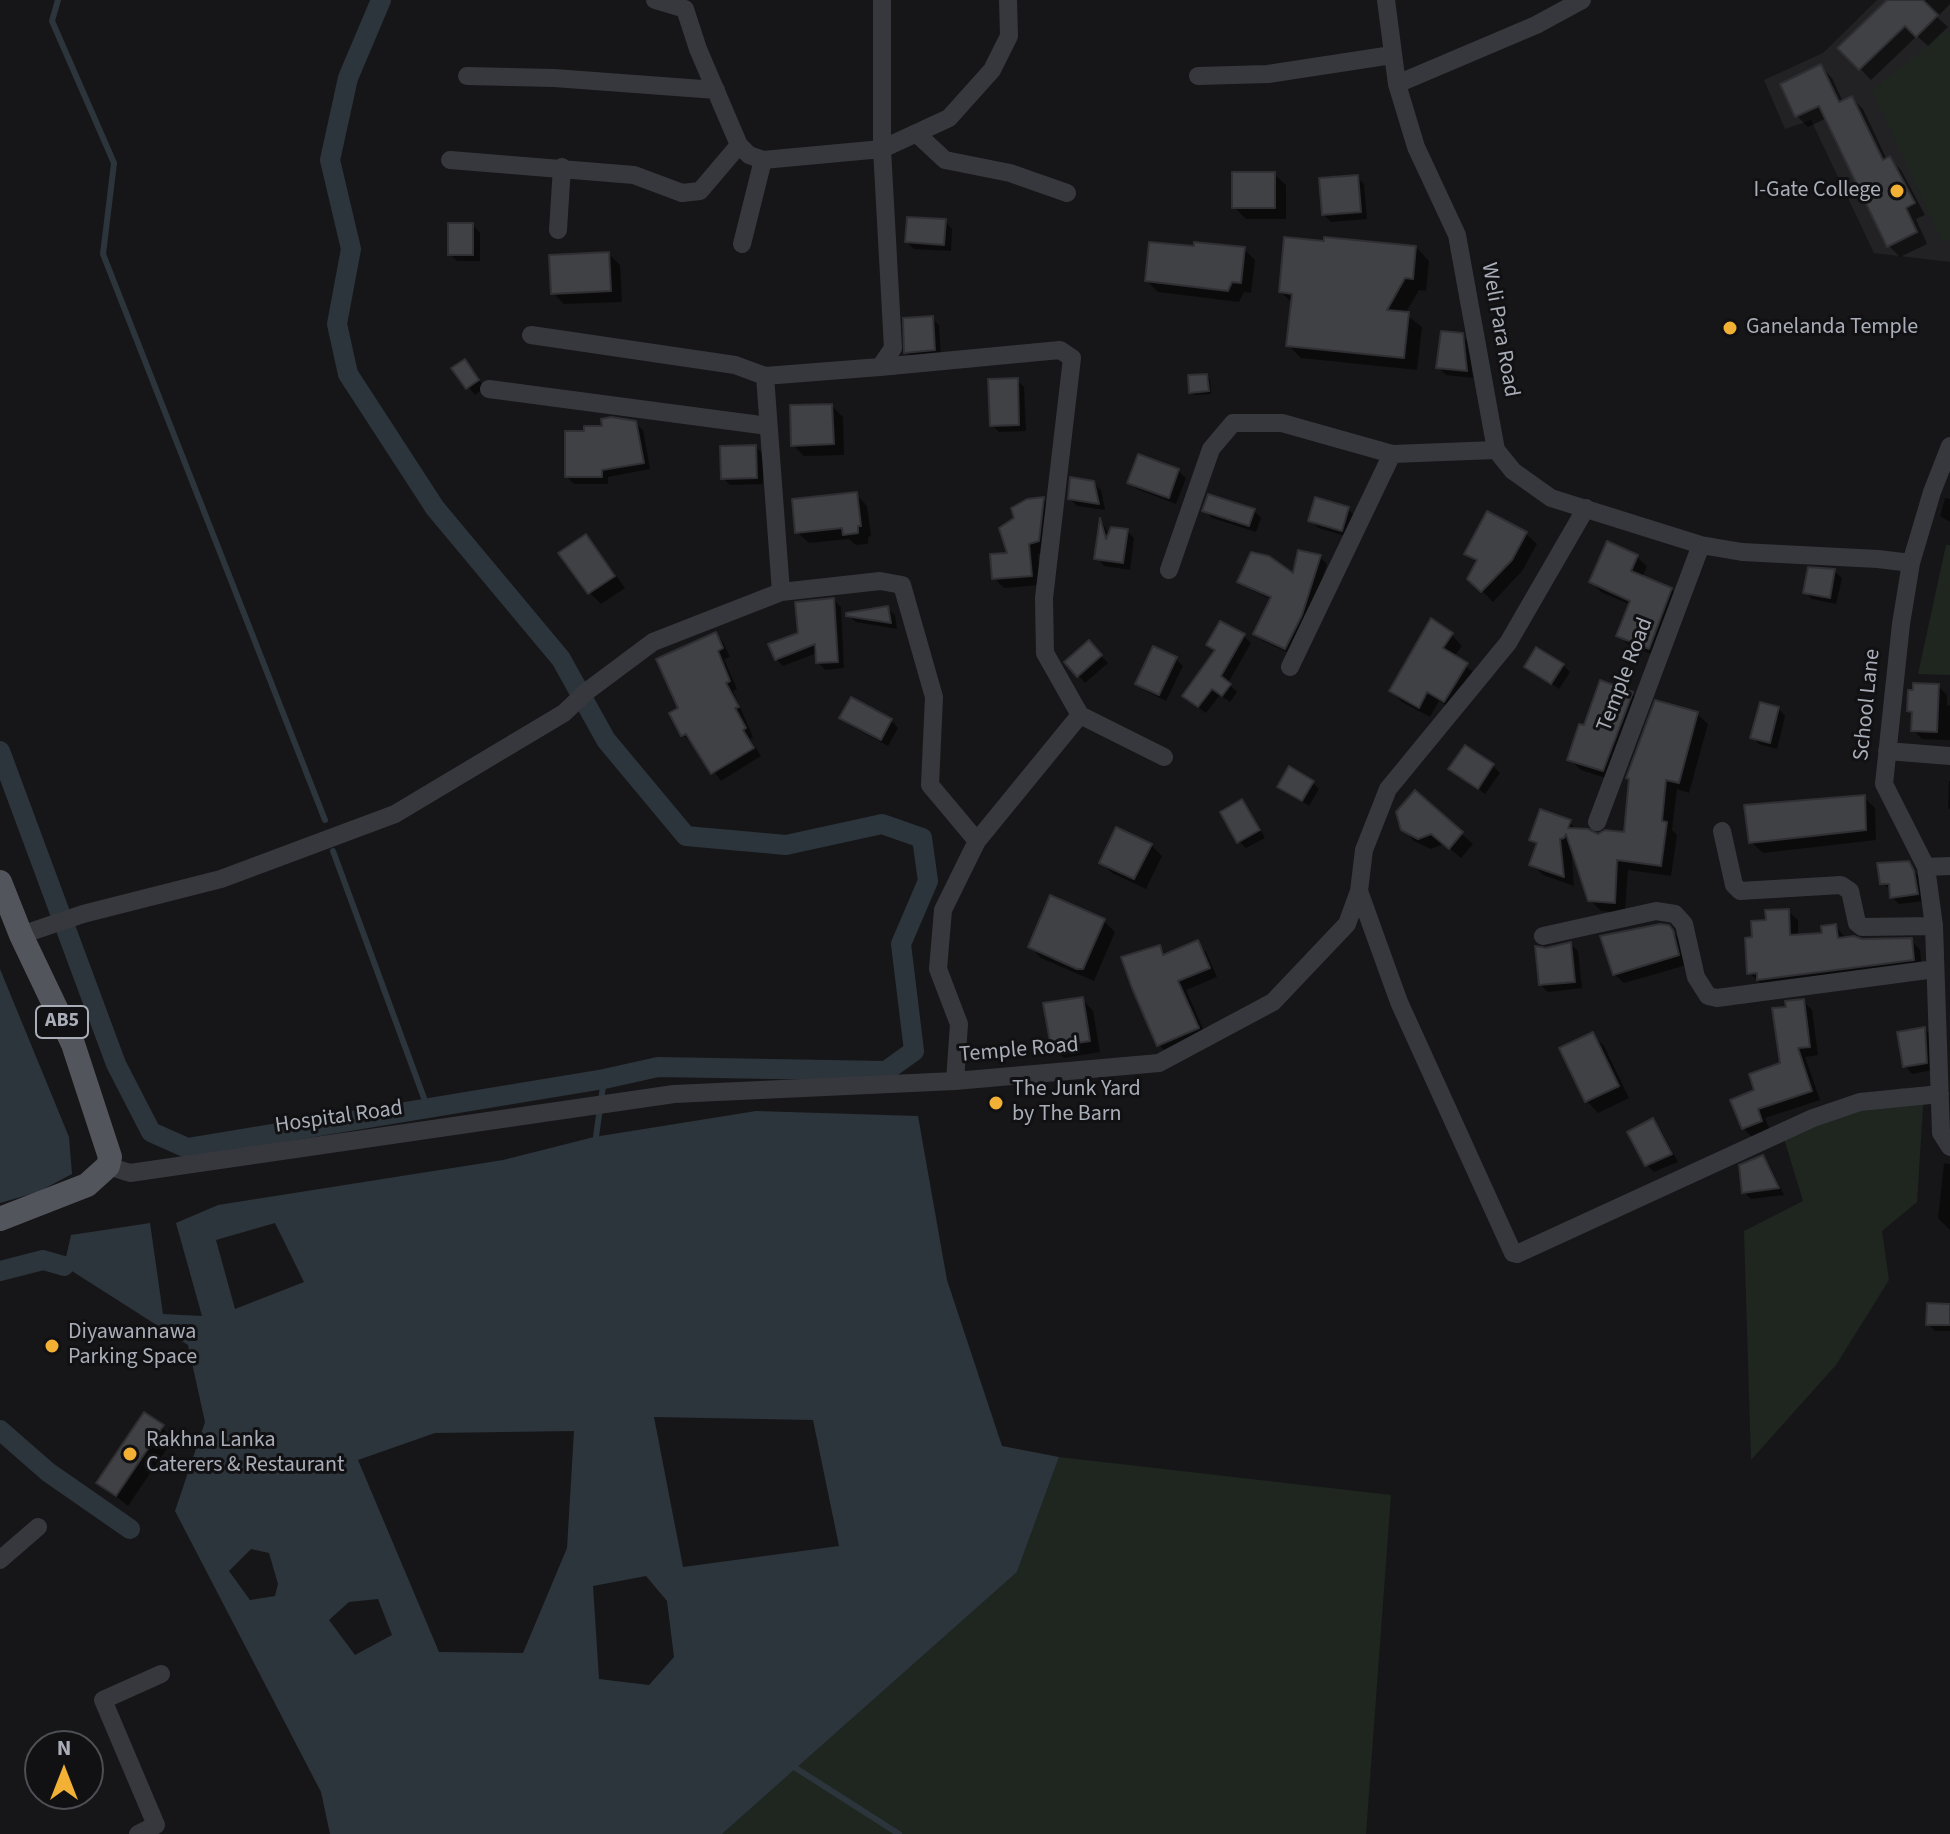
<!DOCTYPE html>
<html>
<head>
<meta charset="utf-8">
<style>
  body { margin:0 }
  #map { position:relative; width:1950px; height:1834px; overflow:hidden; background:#161618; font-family:"Source Sans 3",sans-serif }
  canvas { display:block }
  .north { position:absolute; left:24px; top:1730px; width:80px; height:80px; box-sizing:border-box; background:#111113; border:2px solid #4d4f55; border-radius:50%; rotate:0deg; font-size:22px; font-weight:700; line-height:32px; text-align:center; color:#a8adb8 }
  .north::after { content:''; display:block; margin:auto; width:28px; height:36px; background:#f2b134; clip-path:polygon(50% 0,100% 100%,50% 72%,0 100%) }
</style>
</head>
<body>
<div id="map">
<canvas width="1950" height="1834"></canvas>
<div class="north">N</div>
</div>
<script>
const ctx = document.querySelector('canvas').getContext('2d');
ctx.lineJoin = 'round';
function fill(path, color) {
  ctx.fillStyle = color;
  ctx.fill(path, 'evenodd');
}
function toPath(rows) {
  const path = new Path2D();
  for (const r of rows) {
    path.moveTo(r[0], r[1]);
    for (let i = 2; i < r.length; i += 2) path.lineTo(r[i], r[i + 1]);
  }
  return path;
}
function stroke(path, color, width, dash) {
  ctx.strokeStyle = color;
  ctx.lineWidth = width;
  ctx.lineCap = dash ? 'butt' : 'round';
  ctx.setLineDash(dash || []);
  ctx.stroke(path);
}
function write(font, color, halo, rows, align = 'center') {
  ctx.font = font + ' "Source Sans 3",sans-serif';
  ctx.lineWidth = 6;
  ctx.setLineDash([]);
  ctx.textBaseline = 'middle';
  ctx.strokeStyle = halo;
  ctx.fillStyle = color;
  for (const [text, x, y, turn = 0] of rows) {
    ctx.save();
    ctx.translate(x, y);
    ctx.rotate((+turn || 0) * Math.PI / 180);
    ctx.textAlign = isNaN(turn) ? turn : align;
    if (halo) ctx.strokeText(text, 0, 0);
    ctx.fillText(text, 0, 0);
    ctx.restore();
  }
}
const built = toPath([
  [1877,0,1950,0,1950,262,1874,253,1811,120,1785,129,1764,80,1823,53]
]);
const green = toPath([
  [1946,31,1950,32,1950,242,1941,239,1872,90],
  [1946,545,1950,545,1950,675,1918,674],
  [1902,1088,1924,1091,1917,1202,1882,1231,1889,1280,1836,1365,1751,1460,1744,1231,1803,1201,1781,1129,1864,1098],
  [1059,1457,1391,1495,1366,1834,722,1834,1017,1572]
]);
const water = toPath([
  [0,969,69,1137,72,1174,38,1192,0,1203],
  [756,1111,918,1116,947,1280,1002,1446,1059,1457,1017,1572,722,1834,330,1834,321,1792,175,1511,205,1422,188,1345,64,1266,71,1235,150,1223,163,1314,202,1316,176,1223,218,1205,503,1160,594,1137],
  [275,1223,304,1282,235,1309,216,1240],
  [654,1417,813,1420,839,1546,683,1567],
  [574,1431,567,1548,523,1653,439,1652,358,1460,435,1433],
  [251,1549,269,1553,278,1584,275,1596,250,1600,229,1571],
  [646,1576,667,1601,674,1657,649,1685,599,1679,593,1586],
  [378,1599,392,1635,355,1655,329,1620,349,1602]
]);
const shadow = toPath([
  [1890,0,1950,0,1950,4,1937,17,1948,27,1928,46,1917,36,1871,80,1840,48],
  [1820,66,1832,78,1843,102,1852,98,1863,109,1887,160,1890,159,1901,170,1925,215,1916,219,1927,244,1900,257,1889,246,1827,118,1808,127,1797,116],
  [1274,174,1286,185,1286,219,1246,219,1234,207],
  [1357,177,1364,184,1367,219,1331,222,1324,215],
  [945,221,952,229,951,251,914,249,907,242],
  [473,225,480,233,480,261,457,261,450,254],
  [1416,247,1429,261,1426,291,1419,290,1405,314,1422,327,1417,370,1301,358,1288,345,1293,304,1281,292],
  [1244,249,1255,260,1251,293,1244,292,1239,302,1158,292,1147,281],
  [609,254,620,265,622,302,564,304,553,293],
  [932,318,939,325,941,356,913,359,906,352],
  [1462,335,1469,343,1473,378,1446,375,1438,367],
  [465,362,485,388,475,395,454,369],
  [1207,376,1210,379,1211,394,1194,395,1191,392],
  [1017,380,1024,387,1026,431,999,432,992,425],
  [832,406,843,417,844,455,804,456,793,445],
  [635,423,643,430,650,469,608,477,608,484,574,484,567,477,586,433],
  [756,447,763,454,763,484,730,485,723,478],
  [1178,471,1186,478,1176,504,1137,489,1130,482],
  [1093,483,1101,490,1105,510,1077,506,1070,499],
  [856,494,867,506,871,536,868,537,868,544,856,545,849,539,809,543,797,532],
  [1945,498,1950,499,1950,522,1940,516],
  [1043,499,1053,509,1048,551,1038,554,1041,585,1004,588,994,578],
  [1348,509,1355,516,1349,537,1318,528,1311,520],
  [1204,510,1254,511,1261,518,1256,532,1212,518],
  [1102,522,1110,536,1127,531,1134,538,1130,570,1104,566,1097,558],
  [1525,533,1537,544,1522,571,1493,602,1470,579,1478,564,1467,553],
  [585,537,596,548,625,588,601,604,590,593,561,553],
  [1320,557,1327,564,1308,622,1293,655,1263,641,1256,634,1272,600,1247,588,1240,581,1294,576],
  [1637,557,1647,566,1642,578,1671,589,1681,599,1659,657,1628,645,1619,635,1631,605,1601,592,1591,582],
  [1834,571,1842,578,1836,604,1812,599,1805,592],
  [834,600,841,607,844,668,825,670,818,662,817,653,783,666,776,659],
  [887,608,895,615,897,629,856,622,848,615],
  [715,634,723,642,730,657,724,659,737,689,733,691,753,737,750,739,761,756,721,781,693,742,691,743,683,735,680,709],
  [1452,635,1462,646,1454,657,1477,675,1455,711,1439,701,1430,717,1402,702,1391,691],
  [1244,636,1251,643,1228,683,1237,692,1230,702,1220,695,1206,713,1192,703,1216,652,1209,644],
  [1089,643,1108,663,1085,683,1067,662],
  [1176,659,1183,666,1166,701,1144,690,1137,683],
  [1563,665,1570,672,1559,689,1526,666],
  [1938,686,1947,695,1947,706,1950,705,1950,740,1922,739,1913,730,1914,716,1909,711],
  [1632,694,1643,705,1615,781,1581,770,1569,759,1585,728],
  [852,699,891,720,898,728,888,746,849,725,842,718],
  [1778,708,1785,716,1777,749,1759,744,1752,737],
  [1697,714,1708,724,1689,793,1677,789,1672,830,1677,835,1671,876,1628,870,1625,913,1601,911,1590,900,1571,844,1574,886,1543,875,1532,864,1538,846,1531,839,1569,822,1578,831,1598,836,1625,834],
  [1493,766,1500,773,1485,794,1451,769],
  [1949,781,1950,781,1950,810,1948,808],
  [1312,782,1319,789,1309,806,1280,786],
  [1415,793,1473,844,1461,858,1444,844,1431,849,1414,841,1403,829],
  [1864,797,1875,808,1876,840,1763,853,1751,842],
  [1241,802,1249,809,1265,838,1246,848,1239,841],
  [1151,845,1162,856,1146,889,1112,873,1101,862],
  [1909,863,1921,880,1924,901,1899,904,1892,897,1891,890,1882,883],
  [1788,911,1798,920,1798,937,1824,935,1836,926,1846,939,1911,940,1920,950,1922,969,1768,989,1749,973,1754,939,1768,922],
  [1104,921,1115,932,1094,981,1041,958,1030,946],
  [1668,927,1682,942,1687,965,1624,983,1614,974],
  [1197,943,1206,952,1217,977,1186,990,1207,1038,1168,1054,1159,1045,1159,947,1167,955],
  [1571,944,1578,951,1582,988,1548,992,1541,985,1546,950],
  [1082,999,1093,1011,1100,1052,1064,1058,1052,1046],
  [1803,1001,1812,1010,1818,1055,1805,1057,1820,1100,1765,1118,1770,1130,1752,1137,1743,1128,1757,1092,1782,1065,1788,1008],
  [1925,1029,1932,1037,1933,1070,1912,1074,1905,1066],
  [1593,1035,1604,1046,1629,1098,1598,1113,1587,1101,1562,1049],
  [1653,1121,1660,1128,1678,1162,1654,1172,1647,1165],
  [1762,1157,1769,1164,1784,1195,1751,1199,1744,1192],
  [1944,1163,1950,1164,1950,1230,1938,1218],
  [1950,1306,1950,1331,1935,1331,1928,1324],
  [145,1414,174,1438,128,1506,98,1482]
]);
const stream = toPath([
  [58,0,52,21,114,163,103,254,325,820],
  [333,851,428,1109],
  [595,1144,604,1079],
  [791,1765,899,1834]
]);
const canal = toPath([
  [0,751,116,1064,151,1132,187,1148,604,1079,658,1067,886,1071,914,1051,901,944,928,881,922,838,882,824,786,845,686,836,606,740,561,659,435,508,348,374,337,324,351,249,330,160,348,78,381,0],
  [0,1271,43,1260,64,1266],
  [0,1430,48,1472,130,1529]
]);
const building = toPath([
  [1887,0,1923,0,1938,15,1916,37,1905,26,1859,70,1837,48,1887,0],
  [1821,64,1839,102,1852,96,1883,160,1890,156,1915,203,1906,208,1917,232,1887,247,1819,106,1795,117,1780,84,1821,64],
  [1232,172,1275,172,1275,208,1232,208,1232,172],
  [1358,175,1361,212,1322,215,1319,178,1358,175],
  [907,217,946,219,944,245,905,242,907,217],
  [448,223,473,223,473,255,448,255,448,223],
  [1284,237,1324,241,1324,237,1416,246,1413,279,1405,278,1387,310,1409,312,1404,358,1286,346,1292,294,1279,292,1284,237],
  [1149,242,1194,246,1194,242,1245,247,1241,283,1232,282,1228,291,1145,281,1149,242],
  [609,252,611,291,551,294,549,255,609,252],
  [933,316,935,350,904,353,903,318,933,316],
  [1441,331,1463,333,1467,371,1436,368,1441,331],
  [465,359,479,380,466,389,451,368,465,359],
  [1207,374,1209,391,1189,393,1188,375,1207,374],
  [1018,378,1019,425,990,426,988,379,1018,378],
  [832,404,834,444,791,446,790,405,832,404],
  [611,417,636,421,644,463,602,470,602,477,565,477,565,431,584,431,584,426,602,426,601,419,611,417],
  [756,445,757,478,721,479,720,446,756,445],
  [1138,454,1179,469,1169,498,1127,483,1138,454],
  [1070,477,1094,481,1099,504,1068,499,1070,477],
  [857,492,861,526,858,526,858,533,843,535,842,528,795,533,792,499,857,492],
  [1208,494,1255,509,1249,526,1202,511,1208,494],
  [1044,497,1039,541,1029,544,1032,576,992,579,990,554,1007,553,999,528,1014,518,1011,508,1027,499,1044,497],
  [1315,497,1349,507,1342,531,1308,521,1315,497],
  [1487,511,1527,532,1512,560,1481,592,1467,579,1477,560,1464,554,1487,511],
  [1100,518,1106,539,1111,527,1128,529,1123,563,1094,559,1100,518],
  [586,534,615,576,588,594,558,553,586,534],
  [1607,541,1638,555,1631,571,1672,588,1649,649,1616,636,1630,601,1589,582,1607,541],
  [1298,550,1321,555,1302,615,1285,649,1253,634,1271,597,1237,582,1251,552,1269,556,1293,573,1298,550],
  [1808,567,1835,569,1830,598,1803,593,1808,567],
  [834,598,838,662,816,663,815,644,775,660,768,644,798,633,795,602,834,598],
  [888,606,891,623,846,616,846,613,888,606],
  [1431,618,1453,633,1443,648,1468,663,1444,702,1427,692,1419,708,1389,691,1431,618],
  [1220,621,1245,634,1221,676,1231,684,1222,696,1212,689,1198,707,1182,696,1215,650,1206,645,1220,621],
  [716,632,723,648,718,651,730,681,726,683,739,707,735,708,746,728,743,730,754,748,711,774,686,734,681,736,669,713,678,708,656,659,716,632],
  [1089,640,1102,655,1077,677,1064,662,1089,640],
  [1153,646,1177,657,1159,695,1135,684,1153,646],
  [1536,647,1564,664,1551,684,1524,667,1536,647],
  [1600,680,1633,692,1603,771,1567,760,1579,724,1584,725,1600,680],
  [1913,683,1939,684,1937,732,1911,731,1912,712,1907,711,1908,690,1913,690,1913,683],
  [851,697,892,719,881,740,839,718,851,697],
  [1655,700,1698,712,1679,783,1666,780,1662,821,1667,822,1661,866,1617,860,1615,903,1588,901,1566,834,1564,838,1560,839,1564,877,1529,865,1537,843,1529,840,1540,809,1571,820,1568,828,1588,829,1598,834,1605,830,1624,832,1629,779,1626,778,1655,700],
  [1760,702,1779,707,1770,743,1750,738,1760,702],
  [1465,745,1494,764,1478,789,1448,769,1465,745],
  [1289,766,1314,781,1302,801,1277,787,1289,766],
  [1415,790,1463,832,1449,849,1431,834,1418,839,1401,830,1396,812,1415,790],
  [1865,795,1866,830,1749,843,1744,805,1865,795],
  [1242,799,1260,830,1237,843,1220,812,1242,799],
  [1116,827,1152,844,1134,879,1099,863,1116,827],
  [1909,861,1914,871,1918,894,1890,898,1889,884,1880,884,1877,863,1909,861],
  [1050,895,1105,919,1083,969,1077,969,1028,947,1050,895],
  [1789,909,1790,935,1822,933,1821,926,1836,924,1838,938,1854,936,1862,939,1912,938,1914,960,1757,980,1757,973,1747,974,1745,938,1752,937,1751,921,1766,920,1765,910,1789,909],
  [1660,924,1669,925,1673,930,1679,955,1613,975,1600,936,1660,924],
  [1198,940,1210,968,1178,981,1199,1028,1157,1046,1132,988,1121,957,1160,945,1163,955,1198,940],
  [1571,942,1575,982,1539,985,1535,946,1546,948,1571,942],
  [1083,997,1090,1041,1051,1047,1043,1003,1083,997],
  [1804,999,1810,1047,1798,1048,1812,1091,1758,1109,1762,1121,1742,1129,1730,1100,1754,1090,1749,1074,1780,1063,1772,1008,1786,1007,1785,1001,1804,999],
  [1925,1027,1927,1063,1903,1067,1897,1032,1925,1027],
  [1593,1032,1619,1086,1585,1102,1559,1048,1593,1032],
  [1653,1118,1672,1154,1645,1166,1627,1132,1653,1118],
  [1763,1155,1779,1188,1742,1193,1739,1165,1763,1155],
  [1927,1303,1950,1304,1950,1325,1926,1325,1927,1303],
  [144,1412,164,1425,116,1496,96,1483,144,1412]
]);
const minor = toPath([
  [655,0,685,9,698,49,739,145,749,155,763,160,882,149,882,1],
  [1386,0,1397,84,1416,147,1457,235,1496,450,1513,471,1551,498,1701,545,1742,552,1878,559,1911,563,1901,624,1884,784,1926,867,1934,926,1941,1133,1950,1147],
  [467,76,554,78,716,90],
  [1198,76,1268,74,1392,55],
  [1397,84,1536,25,1582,0],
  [916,133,945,160,1010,173,1067,193],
  [450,160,634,175,682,193,700,191,739,145],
  [558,230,562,167],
  [742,244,763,160],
  [531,335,735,365,765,376,880,367,893,348,882,149,949,118,992,70,1009,36,1008,0],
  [880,367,1060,350,1072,358,1044,598,1045,653,1080,715,1164,757],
  [765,376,781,592],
  [489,389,768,426],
  [1911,563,1932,492,1950,446],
  [1169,570,1211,449,1233,423,1282,423,1392,454,1496,450],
  [1290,667,1392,454],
  [1887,751,1950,756],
  [1597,822,1701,545],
  [1722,831,1734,885,1740,891,1841,885,1850,891,1857,923,1862,927,1934,926],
  [1926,867,1950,866],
  [1359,891,1399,1002,1513,1253,1517,1254,1813,1118,1860,1102,1940,1094],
  [21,935,83,914,221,879,395,814,564,713,586,692,653,642,781,592,880,581,902,585,934,697,930,785,977,841],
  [1543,936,1656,911,1675,914,1684,924,1696,977,1708,996,1717,998,1935,969],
  [955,1081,959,1024,938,969,943,910,977,841,1080,715],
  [108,1166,130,1173,674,1094,955,1081,1159,1063,1273,1002,1347,924,1359,891,1364,850,1388,789,1508,643,1586,508],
  [0,1560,38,1527],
  [138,1834,156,1825,103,1700,161,1674]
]);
const major = toPath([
  [0,882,21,935,73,1044,110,1157,108,1166,87,1185,0,1219]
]);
const markers = [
  [1897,191,8,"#f2b134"],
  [1730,328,8,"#f2b134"],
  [996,1103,8,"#f2b134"],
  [52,1346,8,"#f2b134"],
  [130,1454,8,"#f2b134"]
];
const shields = [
  [62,1022,52]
];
const shieldNames = [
  ["AB5",62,1022]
];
const poiNames = [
  ["I-Gate College",1881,191,"right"],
  ["Ganelanda Temple",1746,328],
  ["The Junk Yard",1012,1090],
  ["by The Barn",1012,1115],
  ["Diyawannawa",68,1333],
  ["Parking Space",68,1358],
  ["Rakhna Lanka",146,1441],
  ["Caterers & Restaurant",146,1466]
];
const streetNames = [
  ["Weli Para Road",1499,330,80],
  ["Temple Road",1626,675,-69],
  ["School Lane",1868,705,-84],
  ["Temple Road",1019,1051,-5],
  ["Hospital Road",339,1118,-8]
];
fill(built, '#222225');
fill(green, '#1e261f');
fill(water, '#2c353c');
fill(shadow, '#0007');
stroke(stream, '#2c353c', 6);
stroke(canal, '#2c353c', 20);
fill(building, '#404145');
stroke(building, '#303034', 2);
stroke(minor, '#37383d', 18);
stroke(major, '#53555c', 24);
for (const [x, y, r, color] of markers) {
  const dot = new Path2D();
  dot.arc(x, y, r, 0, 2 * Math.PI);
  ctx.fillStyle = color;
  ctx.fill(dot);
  stroke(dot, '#111113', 3);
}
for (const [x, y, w] of shields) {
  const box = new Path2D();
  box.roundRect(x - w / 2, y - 16, w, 32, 6);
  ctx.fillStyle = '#111113';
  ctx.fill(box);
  stroke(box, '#a8adb8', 2);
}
write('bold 20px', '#a8adb8', null, shieldNames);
write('22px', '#a8adb8', '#111113', poiNames, 'left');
write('22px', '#a8adb8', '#111113', streetNames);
</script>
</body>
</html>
